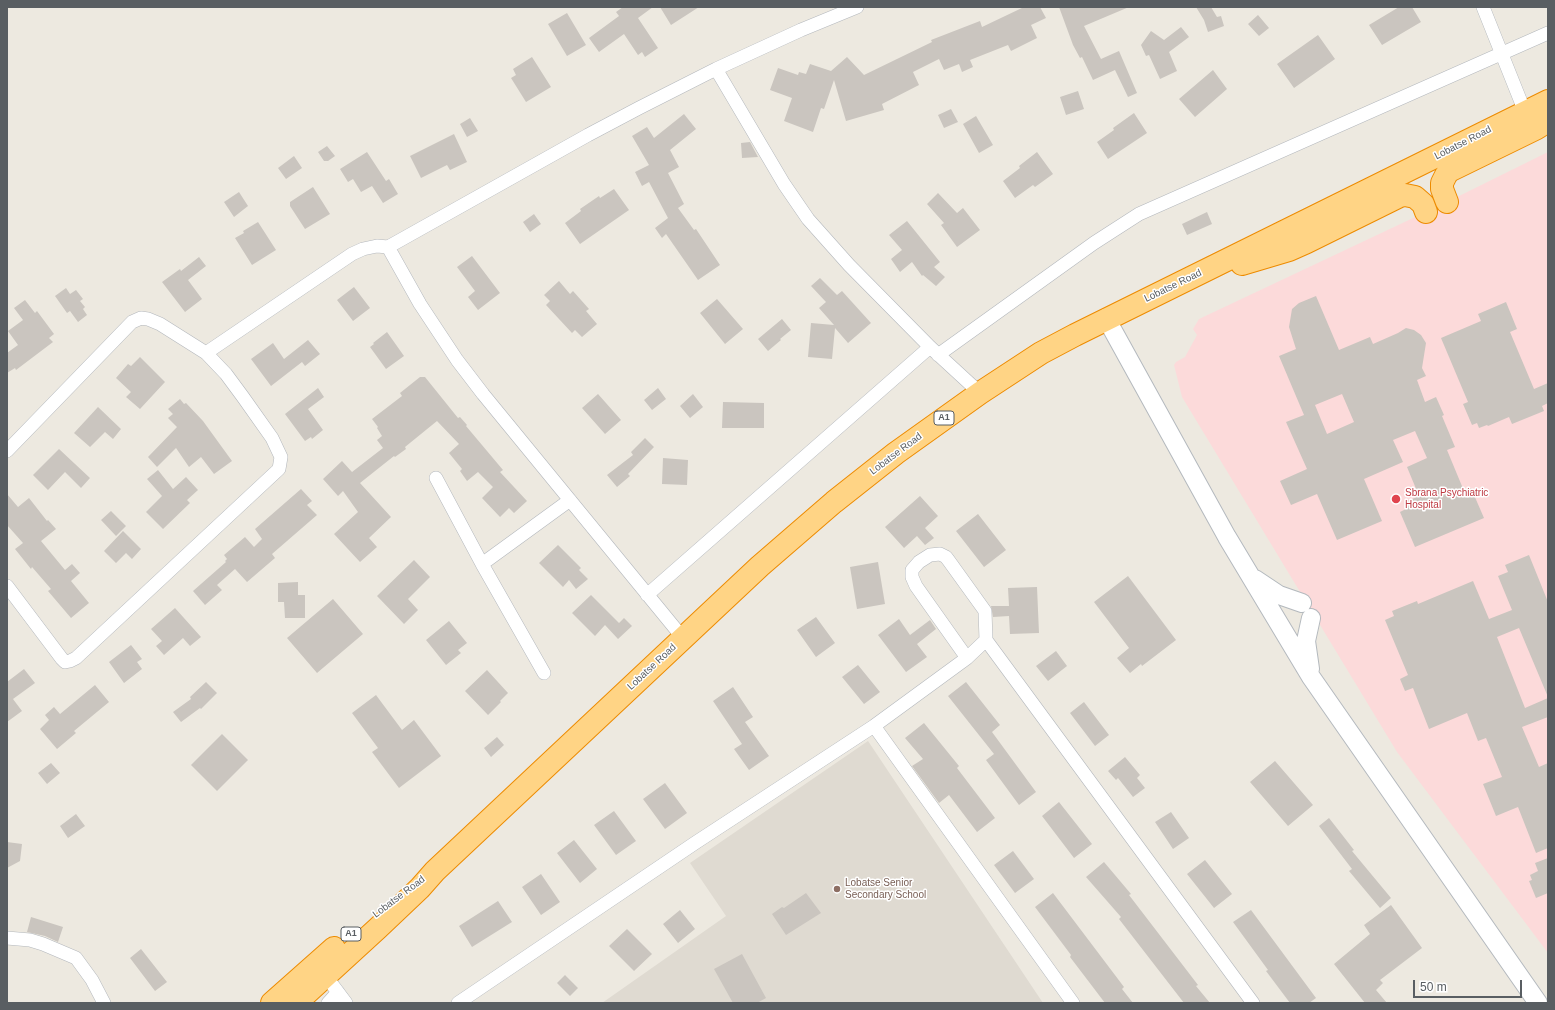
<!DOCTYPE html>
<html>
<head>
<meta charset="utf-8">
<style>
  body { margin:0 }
  #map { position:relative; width:1555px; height:1010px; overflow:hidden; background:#ede9e0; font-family:Arial,sans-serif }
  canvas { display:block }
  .frame { position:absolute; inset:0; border:8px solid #595e62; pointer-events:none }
  .scale { position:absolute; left:1413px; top:980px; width:109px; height:18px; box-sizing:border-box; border:2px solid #595e62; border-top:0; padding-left:5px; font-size:12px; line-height:14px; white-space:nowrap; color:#595e62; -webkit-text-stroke:3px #fff; paint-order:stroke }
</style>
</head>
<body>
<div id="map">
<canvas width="1555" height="1010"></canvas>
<div class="frame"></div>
<div class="scale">50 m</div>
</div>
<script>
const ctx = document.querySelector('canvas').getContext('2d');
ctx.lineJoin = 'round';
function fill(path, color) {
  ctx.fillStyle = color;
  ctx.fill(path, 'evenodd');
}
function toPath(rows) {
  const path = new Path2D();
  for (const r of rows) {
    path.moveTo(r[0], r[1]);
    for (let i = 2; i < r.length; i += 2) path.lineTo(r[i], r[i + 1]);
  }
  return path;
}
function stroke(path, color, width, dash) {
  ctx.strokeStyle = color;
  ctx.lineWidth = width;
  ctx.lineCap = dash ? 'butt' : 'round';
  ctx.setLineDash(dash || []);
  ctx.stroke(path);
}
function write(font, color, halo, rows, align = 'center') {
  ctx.font = font + ' Arial,sans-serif';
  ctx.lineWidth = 3;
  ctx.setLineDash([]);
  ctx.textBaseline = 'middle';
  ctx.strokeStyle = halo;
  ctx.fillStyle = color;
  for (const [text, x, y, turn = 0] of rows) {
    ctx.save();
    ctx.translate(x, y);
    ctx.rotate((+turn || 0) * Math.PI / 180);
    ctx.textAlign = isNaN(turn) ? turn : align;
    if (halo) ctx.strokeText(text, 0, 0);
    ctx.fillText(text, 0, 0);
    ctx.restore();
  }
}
const education = toPath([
  [868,741,1043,1003,602,1003,726,916,690,863]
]);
const medical = toPath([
  [1548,152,1548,953,1397,752,1182,397,1174,365,1176,362,1185,357,1197,335,1193,329,1199,319,1447,202]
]);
const building = toPath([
  [623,7,653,7,638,18,658,48,645,57,642,52,638,55,624,34,599,52,589,38,619,16,616,12],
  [660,7,699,7,671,25],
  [1024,7,1040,7,1046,18,1031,25,1037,38,1011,51,1008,45,970,60,973,67,962,72,959,64,944,70,939,59,913,72,919,85,882,104,884,110,846,121,834,80,824,109,821,108,813,132,784,121,792,98,770,90,778,68,798,75,799,72,806,74,810,64,831,71,847,57,864,75,932,42,931,40,980,21,982,27],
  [1059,7,1129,7,1084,26,1101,59,1119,51,1137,93,1128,97,1115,70,1093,80,1082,57,1080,58,1073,45],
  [1196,7,1211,7,1217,17,1221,16,1224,26,1208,32,1204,20],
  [1399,7,1412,7,1421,22,1382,45,1369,25],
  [567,13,586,45,567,56,548,24],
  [1258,15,1269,28,1259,36,1248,24],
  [1181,27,1189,37,1169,52,1177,71,1160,79,1149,55,1146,56,1141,45,1151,31,1164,40],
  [1318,35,1335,59,1294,88,1277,64],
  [532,57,551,87,526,102,511,78,516,75,513,69],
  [1213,70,1227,89,1195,117,1179,99],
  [1078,91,1084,109,1066,115,1060,97],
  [951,109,958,122,944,128,938,115],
  [1134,113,1147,133,1108,159,1097,142,1114,130,1113,128],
  [684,114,696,129,670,150,679,167,668,173,684,204,678,208,694,230,696,229,720,265,698,280,666,234,662,238,655,228,668,218,649,182,642,186,635,172,649,165,632,136,647,127,654,138],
  [976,116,993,145,979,153,963,124],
  [470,118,478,131,467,137,460,124],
  [454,134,467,162,450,170,447,165,421,178,410,156],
  [750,142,758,157,742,158,741,143],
  [327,146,335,156,328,161,324,161,318,152],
  [367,152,386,181,389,179,398,194,383,203,372,186,361,192,353,179,348,182,340,169],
  [1037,152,1053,174,1035,187,1033,185,1015,198,1003,181,1020,168,1019,166],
  [294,156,302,168,286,179,278,168],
  [313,187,330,214,305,229,290,206,290,202],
  [614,189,629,210,580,244,565,223,581,211,580,209,599,196,600,198],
  [239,192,248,206,234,217,224,202],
  [938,193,957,213,963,208,980,230,957,247,941,225,944,223,927,204],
  [1207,212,1212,224,1187,235,1182,224],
  [534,214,541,224,530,232,523,222],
  [907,221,940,262,934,267,945,277,936,286,923,275,922,276,912,262,900,272,891,259,902,250,889,235],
  [258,222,276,250,252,265,235,238,244,233,243,231],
  [472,256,500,293,478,310,468,297,475,291,457,267],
  [199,257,206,266,188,280,202,299,185,312,162,282,180,269,181,271],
  [820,278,837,295,842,291,871,323,848,343,835,328,832,359,808,357,811,323,834,325,819,308,826,302,811,286],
  [559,281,570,294,573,291,589,309,586,311,597,324,582,337,575,330,572,333,546,305,550,301,544,295],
  [354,287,370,308,353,321,337,300],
  [66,288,70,294,76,290,83,299,80,301,85,307,83,309,87,315,78,322,70,311,67,313,55,296],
  [1316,296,1339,350,1370,337,1373,344,1398,333,1406,328,1414,330,1421,335,1426,343,1422,368,1426,376,1417,380,1425,402,1436,397,1444,415,1442,416,1455,447,1447,450,1464,491,1471,488,1484,518,1415,547,1400,512,1408,508,1405,502,1419,496,1407,467,1427,458,1415,431,1393,440,1403,462,1364,479,1382,521,1337,540,1317,494,1291,505,1280,481,1307,469,1286,422,1304,415,1279,356,1296,349,1289,327,1292,309,1299,303],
  [1342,394,1354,422,1327,434,1315,405],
  [717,299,743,329,725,344,700,313],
  [25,300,35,313,37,311,54,334,49,338,53,342,16,370,15,368,7,373,7,353,18,345,8,331,23,320,14,308],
  [1506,302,1517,329,1510,332,1534,389,1548,383,1548,403,1542,406,1544,411,1512,424,1509,417,1488,426,1487,425,1479,428,1477,423,1472,425,1463,404,1468,402,1441,338,1481,321,1478,314],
  [782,319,791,330,780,339,781,340,768,351,758,339],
  [387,332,404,356,386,369,370,347,374,344,373,343],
  [308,340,320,354,305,366,302,362,271,386,251,359,273,343,284,359],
  [140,357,165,382,140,409,126,397,131,392,116,378,128,364,131,366],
  [420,377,425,377,458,418,460,417,467,425,466,426,503,470,500,472,527,501,514,513,509,508,500,517,482,498,493,487,478,472,467,481,460,471,462,469,449,453,459,444,437,421,405,447,406,449,395,457,394,456,360,483,391,517,369,538,377,547,360,562,334,534,358,512,343,491,338,496,323,479,342,461,352,472,383,448,377,440,382,436,377,428,378,427,372,419,402,396,400,393],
  [318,388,324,397,308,409,323,430,312,439,311,437,305,441,285,414],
  [658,388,666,399,652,410,644,400],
  [598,394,621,420,605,434,582,408],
  [693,394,703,407,690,418,680,406],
  [180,399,184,404,186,403,203,421,232,461,214,474,201,457,189,467,176,448,157,467,148,457,177,427,168,418,173,414,168,409],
  [723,402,764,403,764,428,722,428],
  [98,407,121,429,113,439,105,432,90,447,74,433],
  [645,438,654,447,628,474,630,476,617,487,607,475,633,455,631,452],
  [59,449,90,478,81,488,65,472,48,490,33,475],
  [663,458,688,460,687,485,662,484],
  [158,470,173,489,186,477,198,490,187,500,190,503,163,529,146,512,162,496,147,479],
  [301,489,312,501,307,505,317,515,272,554,275,558,247,582,235,569,217,585,222,590,205,605,193,591,226,562,225,561,227,559,224,555,245,537,254,547,262,539,255,529],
  [7,494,18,507,29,498,47,521,48,520,56,529,41,541,65,570,72,564,80,573,71,581,89,603,71,618,48,591,51,589,32,567,31,569,15,549,23,543,7,525],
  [920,496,938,516,925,528,934,538,925,545,917,536,904,548,885,527],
  [111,511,126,526,116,536,101,520],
  [978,514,1006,550,984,567,956,531],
  [123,531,141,549,132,559,126,553,116,563,104,551],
  [558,545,581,568,579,570,588,579,576,589,569,580,563,587,539,563],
  [1529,555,1548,602,1548,697,1519,628,1497,637,1525,708,1548,698,1548,717,1522,727,1539,767,1548,763,1548,848,1536,853,1518,807,1496,816,1483,784,1502,777,1486,738,1478,741,1467,713,1429,729,1413,688,1405,691,1400,679,1408,675,1385,620,1394,616,1392,611,1417,601,1418,604,1473,581,1489,619,1512,610,1498,576,1508,572,1505,565],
  [414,560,430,577,408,599,418,610,404,624,377,596],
  [878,562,885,604,857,609,850,567],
  [1128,576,1176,640,1142,666,1141,664,1130,673,1117,658,1129,648,1094,602],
  [298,582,298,595,305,595,305,618,285,618,284,602,278,602,278,583],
  [1037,587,1039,633,1010,634,1009,616,993,617,991,606,1009,606,1008,588],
  [591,595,619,623,624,618,632,626,618,639,605,625,595,636,572,613],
  [333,599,363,634,317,673,287,638],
  [175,608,201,637,190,646,183,638,164,655,156,646,162,641,151,629],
  [816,617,835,643,816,657,797,630],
  [899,619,910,635,930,620,936,629,917,644,927,657,906,672,878,635],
  [449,621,467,643,458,650,461,653,446,665,426,640],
  [131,645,142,659,137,662,142,669,124,683,109,662],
  [1056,651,1067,666,1048,681,1036,666],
  [858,665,880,692,864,704,842,677],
  [24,669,35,683,13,699,22,711,7,722,7,682],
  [487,670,508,693,500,701,501,702,488,715,465,691],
  [206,682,217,693,201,709,200,708,181,722,173,712,191,699,190,697],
  [966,682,1000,725,992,732,1036,792,1019,805,986,760,994,754,948,696],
  [95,685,109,702,74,731,76,733,57,749,40,729,49,720,45,715,54,707,60,714],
  [733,687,753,717,745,722,769,756,749,770,734,749,742,744,713,701],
  [376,695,402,730,414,720,441,756,399,788,372,752,378,748,352,713],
  [1084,702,1109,735,1095,746,1070,713],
  [924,723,959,766,957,768,995,818,977,832,949,795,939,803,912,766,923,759,905,738],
  [222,734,248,760,217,791,191,765],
  [497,737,504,745,491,757,484,748],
  [1125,757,1140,775,1137,778,1145,788,1133,797,1118,778,1116,780,1108,771],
  [1275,761,1313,805,1288,826,1250,782],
  [51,763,60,773,47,784,38,773],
  [665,783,687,813,665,829,643,799],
  [1059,802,1092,844,1074,858,1042,816],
  [614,811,636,841,616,855,594,825],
  [1171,812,1189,838,1173,849,1155,822],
  [76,814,85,826,68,838,60,826],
  [1329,818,1354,850,1352,851,1391,898,1380,908,1349,871,1352,869,1319,826],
  [574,840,597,869,580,883,557,853],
  [7,842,22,844,20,861,7,868],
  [1013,851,1034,879,1015,893,994,865],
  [1548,858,1548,893,1536,898,1529,881,1532,880,1530,875,1538,871,1535,863],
  [1205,860,1232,894,1214,908,1187,874],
  [1104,862,1131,894,1129,895,1198,985,1196,986,1210,1003,1184,1003,1119,919,1121,917,1086,877],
  [541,874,560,902,541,915,522,887],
  [806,893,821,913,786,935,772,914,782,907,784,908],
  [1053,893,1124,987,1122,989,1133,1003,1105,1003,1070,957,1071,955,1035,907],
  [498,901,512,922,472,947,459,926],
  [1391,905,1422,948,1380,980,1383,983,1376,990,1387,1003,1365,1003,1334,964,1370,934,1364,925],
  [680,910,695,929,678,943,663,924],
  [1251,910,1316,998,1309,1003,1290,1003,1266,971,1268,970,1233,922],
  [31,917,63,927,58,942,45,936,27,932],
  [627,929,652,954,634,971,609,946],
  [141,949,167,982,155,991,130,958],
  [742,954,766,998,757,1003,733,1003,714,969],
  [565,975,578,988,570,996,557,983]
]);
const street = toPath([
  [1483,7,1525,112],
  [716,69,784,184,808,219,849,265,930,347,980,393],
  [388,247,420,304,457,360,483,394,683,638],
  [206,353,352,254,363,249,377,246,388,247,588,135,639,108,716,69,801,30,857,7],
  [938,355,1094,243,1139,214,1548,33],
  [7,451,132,322,141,318,148,319,160,324,206,353,226,374,243,397,272,438,281,457,279,469,76,658,70,661,65,662,62,659,7,586],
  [436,478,482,564,544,673],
  [482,564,570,500],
  [647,595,930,347],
  [967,658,916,586,912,577,912,570,919,562,930,555,940,554,946,557,949,561,985,611,986,640,1253,1003],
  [874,726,1073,1003],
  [7,938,30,940,43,944,76,958,92,980,104,1003],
  [322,971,346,1003],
  [328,1003,338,992],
  [458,1003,695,843,874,726,967,658,986,640]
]);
const secondary = toPath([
  [1106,318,1227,537,1311,677,1538,1003],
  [1255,579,1279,595,1302,603],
  [1310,669,1306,641,1311,618]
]);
const highway = toPath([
  [1447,202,1442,189,1442,183,1446,175,1449,171,1537,128,1548,121],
  [1242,264,1289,250,1307,242,1400,196,1405,195,1415,197,1423,204,1426,212],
  [272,1003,334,948],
  [296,1003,378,928,420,888,435,871,760,566,834,502,896,453,980,393,1041,353,1075,335,1548,101]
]);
const markers = [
  [1396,499,5,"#e0444e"],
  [837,889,4,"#8d6e63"]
];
const shields = [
  [944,418,20],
  [351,934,20]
];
const shieldNames = [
  ["A1",944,418],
  ["A1",351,934]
];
const streetNames = [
  ["Lobatse Road",1463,143,-27],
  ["Lobatse Road",1173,286,-26],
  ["Lobatse Road",896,454,-37],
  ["Lobatse Road",652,667,-43],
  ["Lobatse Road",399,897,-37]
];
const healthNames = [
  ["Sbrana Psychiatric",1405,493],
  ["Hospital",1405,505]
];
const educationNames = [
  ["Lobatse Senior",845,883],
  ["Secondary School",845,895]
];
fill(education, '#dfdad1');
fill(medical, '#fcdada');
fill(building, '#cac5bf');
stroke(street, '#b3b7bc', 14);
stroke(secondary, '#b4b9be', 20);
stroke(highway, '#ed8b00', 24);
stroke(street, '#fff', 13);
stroke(secondary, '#fff', 18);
stroke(highway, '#ffd485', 22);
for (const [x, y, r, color] of markers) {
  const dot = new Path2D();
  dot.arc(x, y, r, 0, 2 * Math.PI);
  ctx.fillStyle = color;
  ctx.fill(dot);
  stroke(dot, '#fff', 1.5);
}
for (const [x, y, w] of shields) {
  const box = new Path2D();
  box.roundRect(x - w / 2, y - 7, w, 14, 3);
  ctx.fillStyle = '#fff';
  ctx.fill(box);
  stroke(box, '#595e62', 1);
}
write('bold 9px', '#595e62', null, shieldNames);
write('10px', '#595e62', '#fff', streetNames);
write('10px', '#be3a42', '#fff', healthNames, 'left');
write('10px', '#785e54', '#fff', educationNames, 'left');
</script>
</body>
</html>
